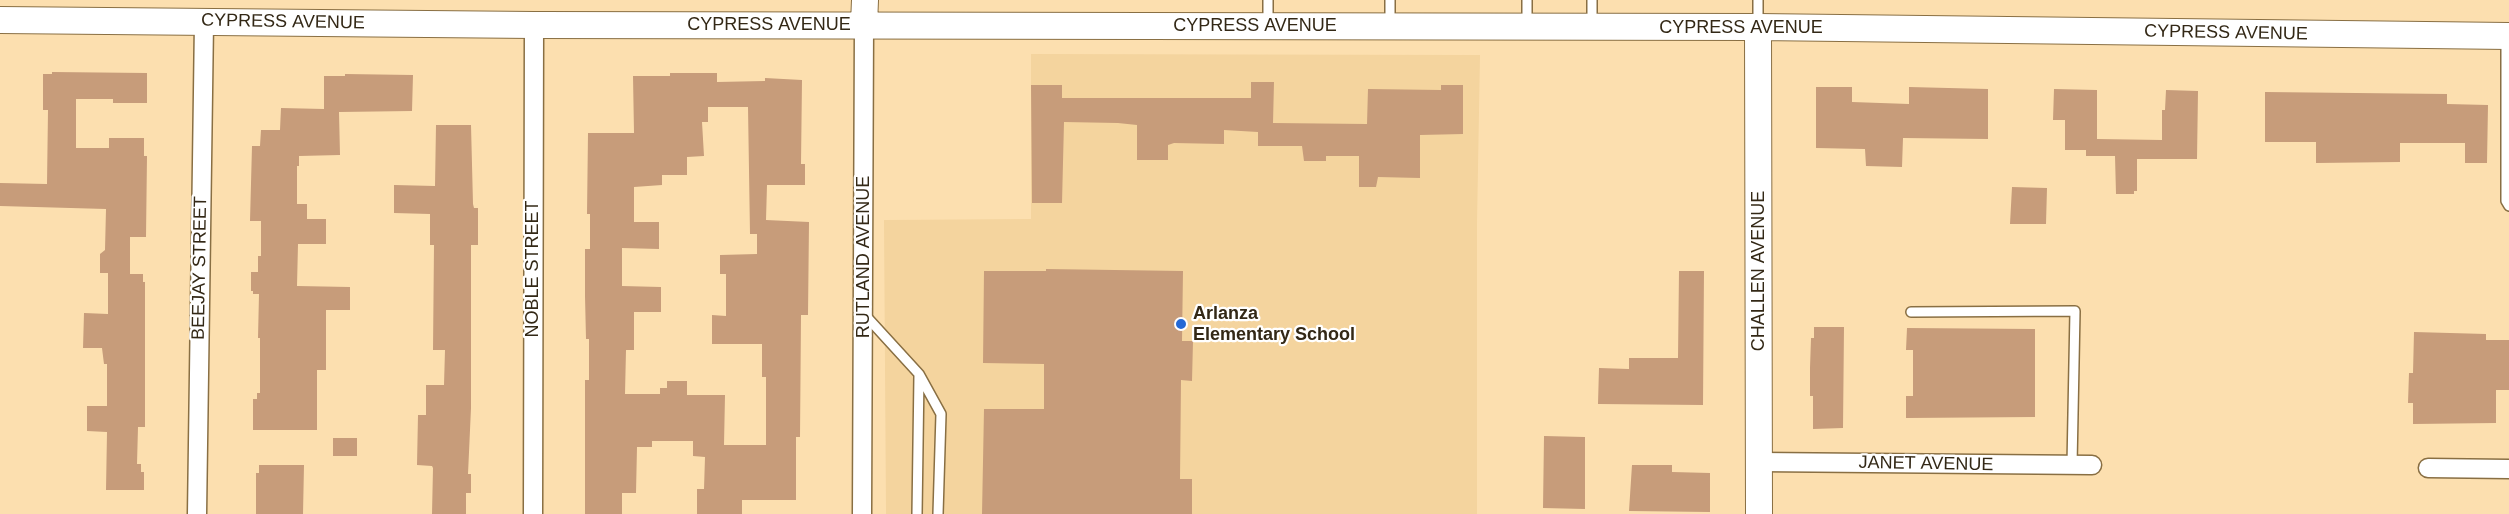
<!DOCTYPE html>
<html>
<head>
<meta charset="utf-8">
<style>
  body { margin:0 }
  canvas { display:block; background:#fcdfaf }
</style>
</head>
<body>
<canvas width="2509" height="514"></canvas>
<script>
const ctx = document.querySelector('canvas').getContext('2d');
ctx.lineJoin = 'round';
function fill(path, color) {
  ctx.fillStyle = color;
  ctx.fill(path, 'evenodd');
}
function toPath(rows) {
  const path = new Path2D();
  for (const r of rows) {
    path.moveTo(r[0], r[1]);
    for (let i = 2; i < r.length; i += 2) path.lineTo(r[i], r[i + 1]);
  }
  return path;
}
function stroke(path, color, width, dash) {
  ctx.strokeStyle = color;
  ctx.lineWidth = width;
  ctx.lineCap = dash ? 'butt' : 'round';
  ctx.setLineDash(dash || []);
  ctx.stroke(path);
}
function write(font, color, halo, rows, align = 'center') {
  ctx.font = font + ' Helvetica,sans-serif';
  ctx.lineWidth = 4.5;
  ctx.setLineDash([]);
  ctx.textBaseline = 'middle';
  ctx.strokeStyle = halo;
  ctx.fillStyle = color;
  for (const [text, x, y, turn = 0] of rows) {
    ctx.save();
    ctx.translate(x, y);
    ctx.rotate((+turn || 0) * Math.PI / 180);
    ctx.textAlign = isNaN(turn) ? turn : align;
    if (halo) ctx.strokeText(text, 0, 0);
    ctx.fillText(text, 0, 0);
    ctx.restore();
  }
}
const built = toPath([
  [1031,54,1480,55,1477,224,1477,514,886,514,884,220,1031,219]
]);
const building = toPath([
  [52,72,147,73,147,103,113,103,113,99,76,99,76,148,109,148,109,138,144,138,144,156,147,156,146,237,130,237,130,274,143,274,143,282,145,282,145,427,138,427,137,464,141,464,141,472,144,472,144,490,106,490,107,432,87,431,87,406,107,406,107,364,104,364,102,348,83,348,84,313,108,314,108,273,100,273,100,254,105,250,106,209,0,206,0,183,47,184,48,110,43,110,43,74,52,74],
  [670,73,717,73,717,82,765,81,765,78,802,80,801,164,805,164,805,185,767,185,766,220,809,222,808,315,801,315,800,437,796,437,796,500,742,500,742,514,697,514,697,489,704,489,705,457,693,456,693,441,652,441,652,447,637,447,636,493,622,493,622,514,585,514,585,380,589,380,589,339,586,339,585,296,585,249,590,249,590,214,587,214,588,133,634,133,633,76,670,76],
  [708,107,748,107,750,234,757,234,757,254,720,255,720,274,726,274,726,316,712,315,712,344,762,344,762,377,766,377,766,445,724,445,725,395,687,395,687,381,667,381,667,388,660,388,660,394,625,394,626,350,634,350,634,312,661,312,661,287,622,286,622,248,659,249,659,222,634,222,634,187,662,185,662,175,687,175,687,157,704,156,702,122,708,122],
  [345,74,413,75,412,111,339,112,340,155,299,156,299,166,297,166,297,204,307,204,307,219,326,219,326,244,298,244,297,286,350,287,350,310,326,310,326,370,317,370,317,430,253,430,253,399,257,399,257,393,260,393,260,338,258,338,259,294,253,294,253,291,251,291,251,272,258,272,258,256,261,256,261,221,250,221,252,146,260,146,261,130,280,130,281,108,324,109,324,76,345,76],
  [1251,82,1274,82,1273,123,1367,124,1368,89,1441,90,1441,85,1463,85,1463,134,1420,135,1420,178,1378,177,1376,187,1359,187,1359,156,1326,156,1326,161,1304,161,1302,146,1258,146,1258,132,1224,130,1224,144,1174,143,1168,145,1168,160,1137,160,1137,125,1118,123,1064,122,1062,203,1032,203,1031,85,1062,85,1062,98,1251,98],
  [1816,87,1852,87,1852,102,1909,104,1909,87,1988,89,1988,139,1903,138,1902,167,1866,166,1865,149,1816,148],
  [2054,89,2097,90,2097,139,2162,140,2162,110,2165,110,2166,90,2198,91,2197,159,2137,159,2137,191,2134,191,2134,194,2116,194,2115,156,2086,156,2086,150,2065,150,2065,120,2053,120],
  [2265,92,2447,94,2447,104,2488,105,2487,163,2465,163,2465,143,2400,143,2400,162,2316,163,2316,142,2265,142],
  [436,125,471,125,473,204,474,208,478,208,478,245,471,245,471,408,468,474,471,474,471,493,466,493,466,514,432,514,433,468,432,466,417,465,418,415,426,415,426,385,444,385,445,350,433,350,434,245,430,245,430,214,394,213,394,185,435,186],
  [2012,187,2047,188,2046,224,2010,224],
  [1046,269,1183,271,1182,341,1193,341,1192,381,1181,380,1180,479,1192,479,1192,514,982,514,984,409,1044,409,1044,364,983,363,984,271,1046,271],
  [1679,271,1704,271,1703,405,1598,404,1599,368,1629,369,1629,358,1678,358],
  [1814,327,1844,327,1843,428,1813,429,1813,396,1810,396,1810,368,1811,338,1814,338],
  [1907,328,2035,329,2035,417,1906,418,1906,396,1913,396,1913,350,1906,350],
  [2414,332,2486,334,2486,340,2509,340,2509,390,2496,390,2496,423,2413,424,2413,403,2408,403,2409,373,2413,373],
  [1544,436,1585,437,1585,509,1543,508],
  [333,438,357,438,357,456,333,456],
  [259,465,304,465,303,514,256,514,256,473,259,473],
  [1632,465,1672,465,1672,472,1710,473,1710,512,1629,511]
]);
const lane = toPath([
  [1390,0,1390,24],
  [1527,0,1527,24],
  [1592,0,1592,25],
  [1268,23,1268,0],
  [1758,25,1758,0],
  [2506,39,2506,201,2509,206],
  [1911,312,2075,311,2072,465],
  [865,315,919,374,941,414,938,514],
  [917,514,919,375]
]);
const street = toPath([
  [1759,462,2092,465],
  [2428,468,2509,469],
  [197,514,204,22],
  [533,514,534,25],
  [862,514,864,25]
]);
const secondary = toPath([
  [0,20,534,25,1758,27,2509,36],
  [864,25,865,0],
  [1758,27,1759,514]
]);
const markers = [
  [1181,324,6,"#2569d5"]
];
const streetNames = [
  ["CYPRESS AVENUE",283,22,1],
  ["CYPRESS AVENUE",769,25],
  ["CYPRESS AVENUE",1255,26],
  ["CYPRESS AVENUE",1741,28],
  ["CYPRESS AVENUE",2226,33,1],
  ["RUTLAND AVENUE",864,257,-90],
  ["BEEJAY STREET",200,268,-89],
  ["NOBLE STREET",533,269,-90],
  ["CHALLEN AVENUE",1759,271,-90],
  ["JANET AVENUE",1926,464,1]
];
const poiNames = [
  ["Arlanza",1193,314],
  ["Elementary School",1193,335]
];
fill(built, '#f4d49e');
fill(building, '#c79c7a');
stroke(lane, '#896f43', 12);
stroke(street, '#896f43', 21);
stroke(secondary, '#896f43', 28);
stroke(lane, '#fff', 9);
stroke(street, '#fff', 18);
stroke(secondary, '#fff', 26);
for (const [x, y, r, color] of markers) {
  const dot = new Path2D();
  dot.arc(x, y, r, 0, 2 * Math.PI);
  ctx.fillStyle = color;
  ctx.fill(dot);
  stroke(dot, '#fff', 2);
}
write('18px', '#332816', '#fff', streetNames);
write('bold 18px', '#332816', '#fff', poiNames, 'left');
</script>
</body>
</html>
